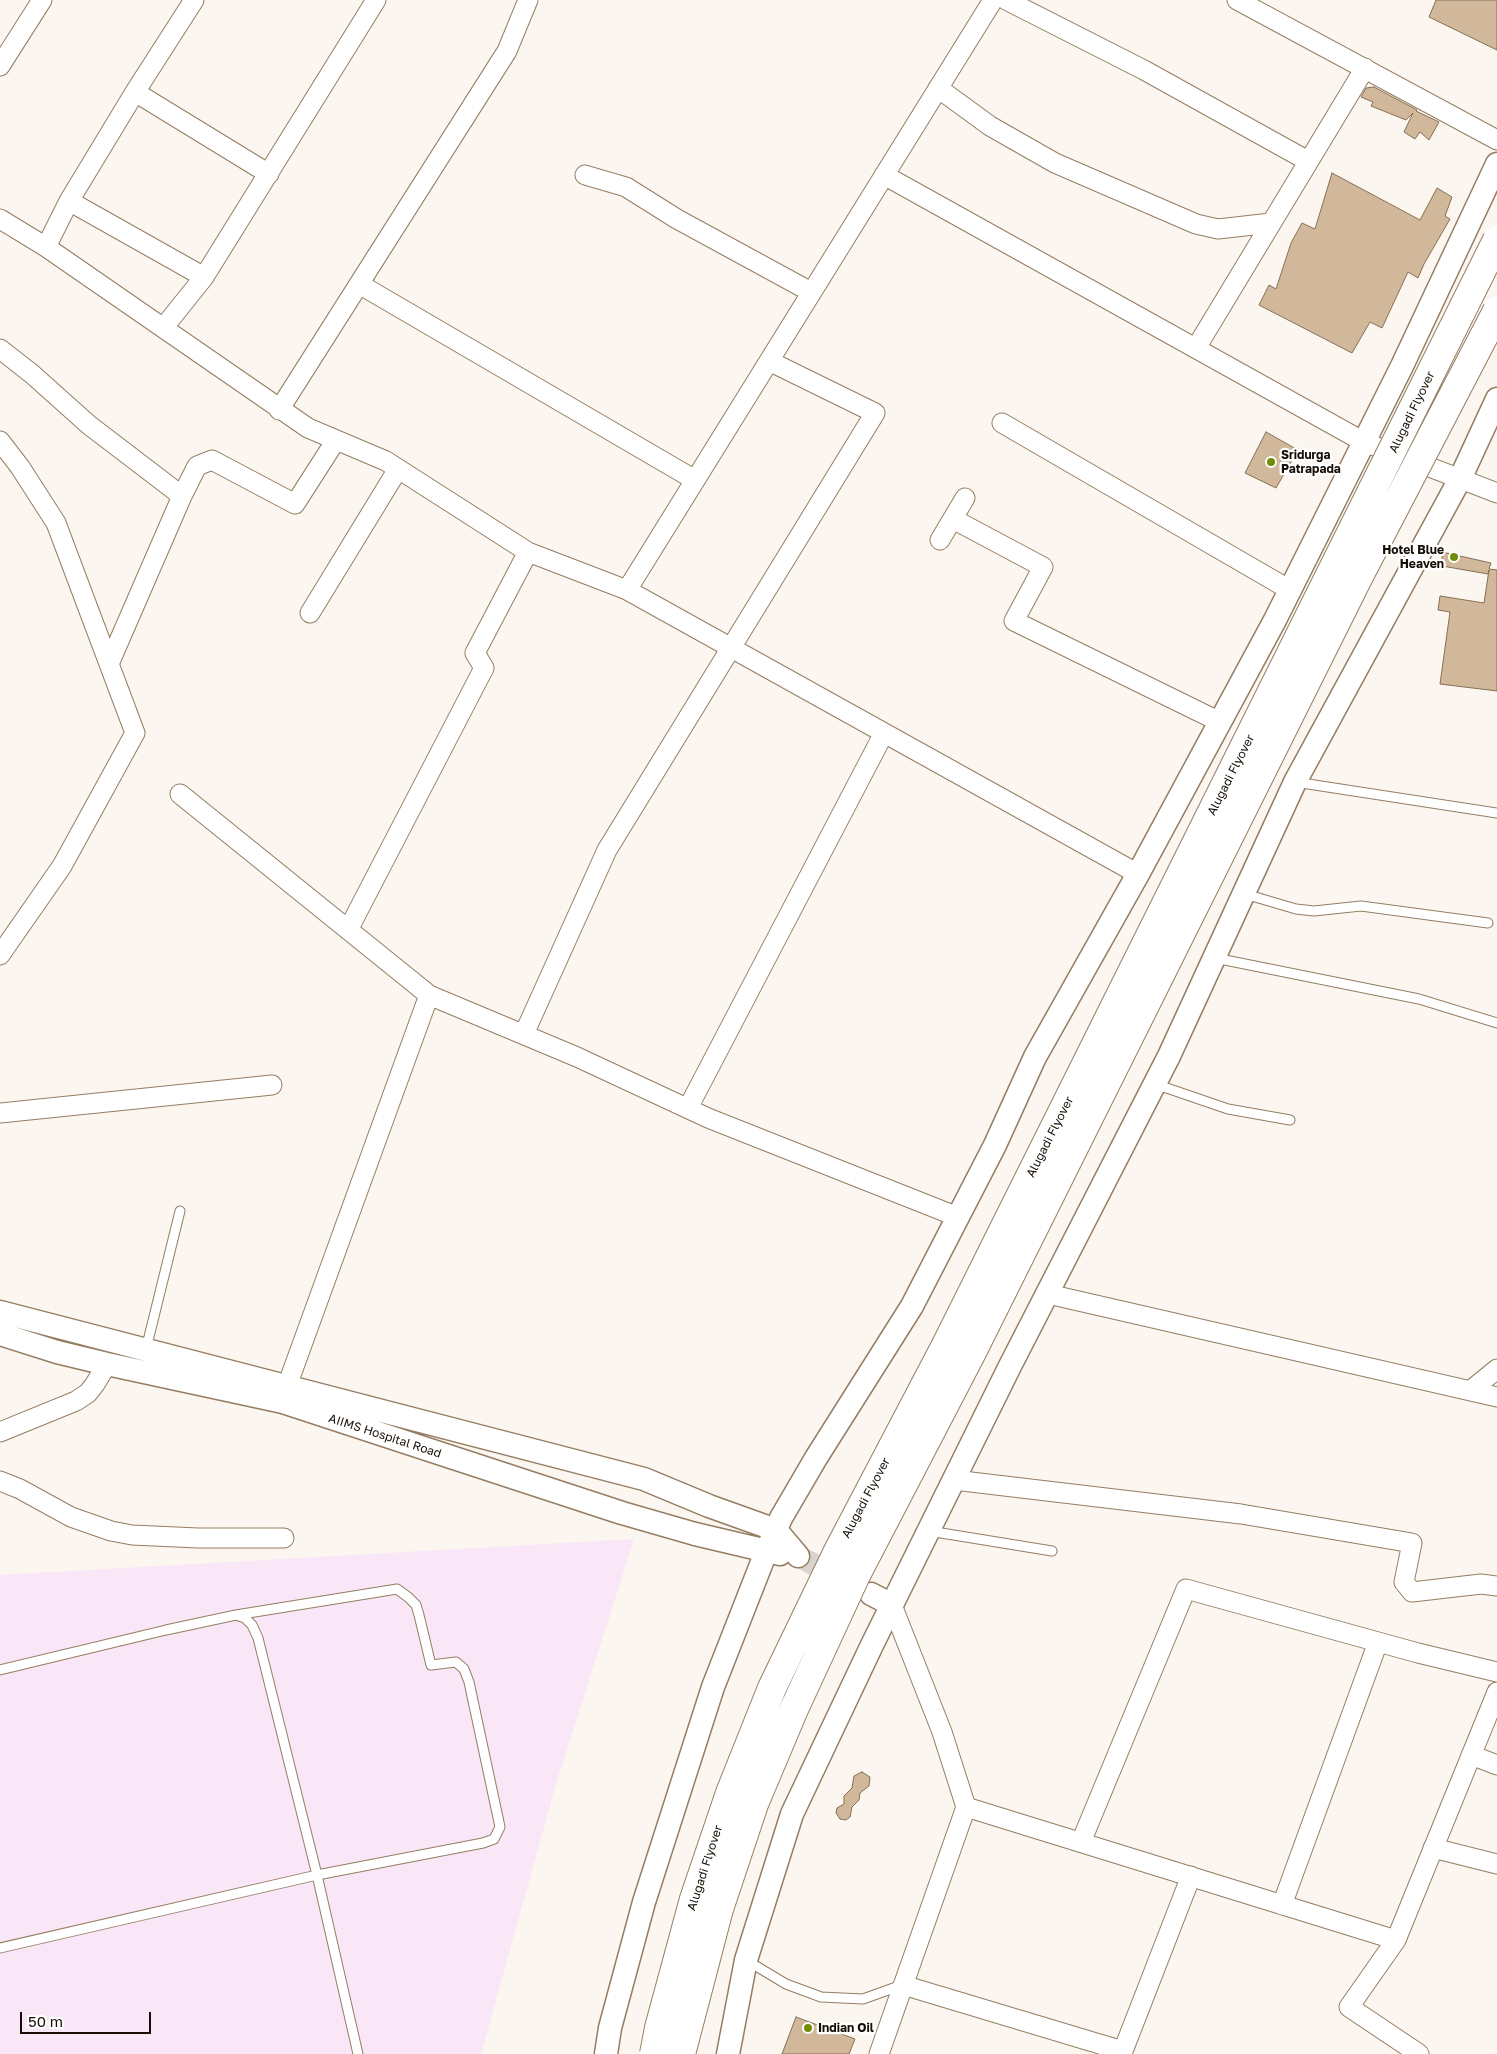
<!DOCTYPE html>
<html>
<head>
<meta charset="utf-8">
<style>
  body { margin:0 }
  #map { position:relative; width:1497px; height:2054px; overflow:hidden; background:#fbf6f0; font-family:"Golos Text",sans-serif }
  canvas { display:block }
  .scale { position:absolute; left:20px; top:2012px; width:131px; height:22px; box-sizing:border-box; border:2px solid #170e05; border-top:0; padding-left:6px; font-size:15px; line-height:18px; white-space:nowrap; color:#170e05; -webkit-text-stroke:4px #fff; paint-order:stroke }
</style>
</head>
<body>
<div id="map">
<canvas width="1497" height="2054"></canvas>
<div class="scale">50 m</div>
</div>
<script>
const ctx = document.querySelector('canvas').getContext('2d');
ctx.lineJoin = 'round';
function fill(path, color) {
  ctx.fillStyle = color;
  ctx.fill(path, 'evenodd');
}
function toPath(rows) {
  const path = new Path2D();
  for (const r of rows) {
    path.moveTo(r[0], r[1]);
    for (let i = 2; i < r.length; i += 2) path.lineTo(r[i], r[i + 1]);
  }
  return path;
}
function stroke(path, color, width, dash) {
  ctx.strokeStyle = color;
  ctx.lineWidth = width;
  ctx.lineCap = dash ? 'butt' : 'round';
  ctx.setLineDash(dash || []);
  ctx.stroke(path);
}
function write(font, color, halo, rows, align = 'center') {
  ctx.font = font + ' "Golos Text",sans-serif';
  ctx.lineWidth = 4.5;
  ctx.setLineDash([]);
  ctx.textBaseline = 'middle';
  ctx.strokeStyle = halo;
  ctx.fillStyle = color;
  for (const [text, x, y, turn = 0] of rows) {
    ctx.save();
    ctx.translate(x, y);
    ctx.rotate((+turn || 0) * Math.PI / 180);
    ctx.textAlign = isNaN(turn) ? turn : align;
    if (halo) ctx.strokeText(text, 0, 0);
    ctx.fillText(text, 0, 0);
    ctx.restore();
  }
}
const education = toPath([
  [634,1539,556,1784,481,2054,0,2054,0,1575]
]);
const building = toPath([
  [1436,0,1497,0,1497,50,1429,17,1436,0],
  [1374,87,1417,110,1416,111,1439,122,1429,140,1420,132,1415,139,1404,132,1413,113,1406,120,1371,106,1373,102,1361,97,1366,88,1374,87],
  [1332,173,1420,220,1437,188,1452,197,1445,216,1450,219,1424,264,1418,278,1408,272,1382,328,1370,322,1352,353,1259,305,1269,285,1276,289,1291,243,1302,223,1315,229,1332,173],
  [1266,432,1298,450,1276,488,1245,473,1266,432],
  [1442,552,1491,563,1489,569,1497,570,1497,691,1440,684,1450,612,1438,610,1440,596,1484,603,1489,570,1488,574,1442,566,1442,552],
  [862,1772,870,1777,869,1786,860,1793,859,1800,852,1807,850,1817,846,1820,840,1819,836,1813,837,1808,844,1804,844,1796,852,1788,854,1776,862,1772],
  [796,2017,855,2039,849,2054,782,2054,796,2017]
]);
const tertiaryTunnel = toPath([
  [798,1556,842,1579]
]);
const service = toPath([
  [1295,782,1497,813],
  [1245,894,1296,909,1314,911,1361,906,1488,923],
  [1215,958,1419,999,1497,1023],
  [1155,1084,1228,1109,1290,1120],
  [146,1349,180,1211],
  [929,1531,1052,1551],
  [0,1670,166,1630,236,1615,245,1618,252,1625,258,1638,317,1875,358,2054],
  [0,1948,317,1875,483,1843,494,1839,500,1827,469,1682,464,1669,456,1662,431,1665,419,1615,416,1605,408,1597,397,1589,236,1615],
  [746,1960,786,1984,821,1997,863,1999,902,1985]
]);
const minor = toPath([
  [1006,0,1144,70,1308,161],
  [1237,0,1497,140],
  [0,66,42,0],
  [938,88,990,126,1055,163,1196,224,1218,229,1271,223],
  [135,92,269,174],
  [585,175,626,187,677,219,811,292],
  [884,175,1364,442,1497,493],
  [69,201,204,277],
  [0,219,46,247,308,428,386,461,528,552,627,590,1138,874],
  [46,247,69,201,135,92,194,0],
  [359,284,695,480],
  [164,327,204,277,376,0],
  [1196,348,1365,68],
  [0,349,32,374,89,425,182,496,197,466,212,460,295,504,336,440],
  [279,410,507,51,528,0],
  [1002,423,1290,590],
  [0,441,20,467,56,523,135,733,62,866,0,955],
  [953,519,1043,567,1014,621,1220,722],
  [940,540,965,498],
  [627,590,993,0],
  [310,613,398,469],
  [109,664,182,496],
  [180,794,429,995],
  [348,930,484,668,475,653,528,552],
  [524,1034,607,850,875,413,769,361],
  [688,1108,884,733],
  [0,1113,272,1085],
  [1048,1294,1497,1397],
  [287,1386,429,995,577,1057,708,1118,958,1217],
  [1470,1391,1497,1369],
  [0,1432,76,1401,88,1393,95,1384,107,1364],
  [954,1480,1241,1514,1412,1543,1404,1582,1412,1592,1481,1584,1497,1586],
  [0,1481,20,1489,71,1517,111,1531,132,1535,198,1538,284,1538],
  [1471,1755,1497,1765],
  [966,1807,1396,1940,1349,2007,1419,2054],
  [1081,1842,1186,1589,1418,1653,1497,1672],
  [1433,1848,1497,1864],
  [1282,1905,1378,1642],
  [1396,1940,1497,1692],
  [903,1985,1123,2051,1121,2054],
  [1123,2051,1191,1876],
  [879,2054,966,1807,942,1732,892,1605]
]);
const tertiary = toPath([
  [0,1312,644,1479,709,1506,776,1530,798,1556],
  [0,1334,57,1352,107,1364,283,1402,622,1513,695,1534,780,1554],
  [871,1594,892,1605],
  [606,2054,610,2028,644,1902,713,1687,766,1552,781,1518,816,1458,912,1306,995,1145,1035,1057,1138,874,1275,620,1402,366,1497,164],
  [728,2054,746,1960,792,1814,872,1645,1010,1366,1169,1056,1295,782,1460,479,1497,399]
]);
const trunkBridge = toPath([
  [654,2054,659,2028,694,1899,730,1793,772,1688,838,1551,945,1347,1497,240],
  [681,2054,719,1909,754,1804,794,1709,856,1575,971,1354,1358,578,1497,311]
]);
const markers = [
  [1271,462,5,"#718c07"],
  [1454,557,5,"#718c07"],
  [808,2028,5,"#718c07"]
];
const streetNames = [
  ["Alugadi Flyover",1412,412,-64],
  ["Alugadi Flyover",1231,775,-63],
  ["Alugadi Flyover",1050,1137,-63],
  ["AIIMS Hospital Road",385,1436,18],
  ["Alugadi Flyover",866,1498,-62],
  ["Alugadi Flyover",705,1868,-72]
];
const poiNames = [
  ["Sridurga",1281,455],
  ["Patrapada",1281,469],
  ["Hotel Blue",1444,550,"right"],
  ["Heaven",1444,564,"right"],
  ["Indian Oil",818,2028]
];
fill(education, '#f9e6f7');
fill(building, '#d1b89b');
stroke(building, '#866f54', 1);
stroke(tertiaryTunnel, '#d9d3cd', 22, [22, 11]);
stroke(service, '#957d62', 11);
stroke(minor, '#957d62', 21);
stroke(tertiary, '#957d62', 25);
stroke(service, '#fff', 9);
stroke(minor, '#fff', 19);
stroke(tertiary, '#fff', 22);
stroke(trunkBridge, '#957d62', 30, []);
stroke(trunkBridge, '#fff', 28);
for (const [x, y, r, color] of markers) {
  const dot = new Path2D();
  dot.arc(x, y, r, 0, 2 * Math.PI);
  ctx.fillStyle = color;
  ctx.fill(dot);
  stroke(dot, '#fff', 2);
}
write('12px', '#170e05', '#fff', streetNames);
write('bold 12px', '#170e05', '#fff', poiNames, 'left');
</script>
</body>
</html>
